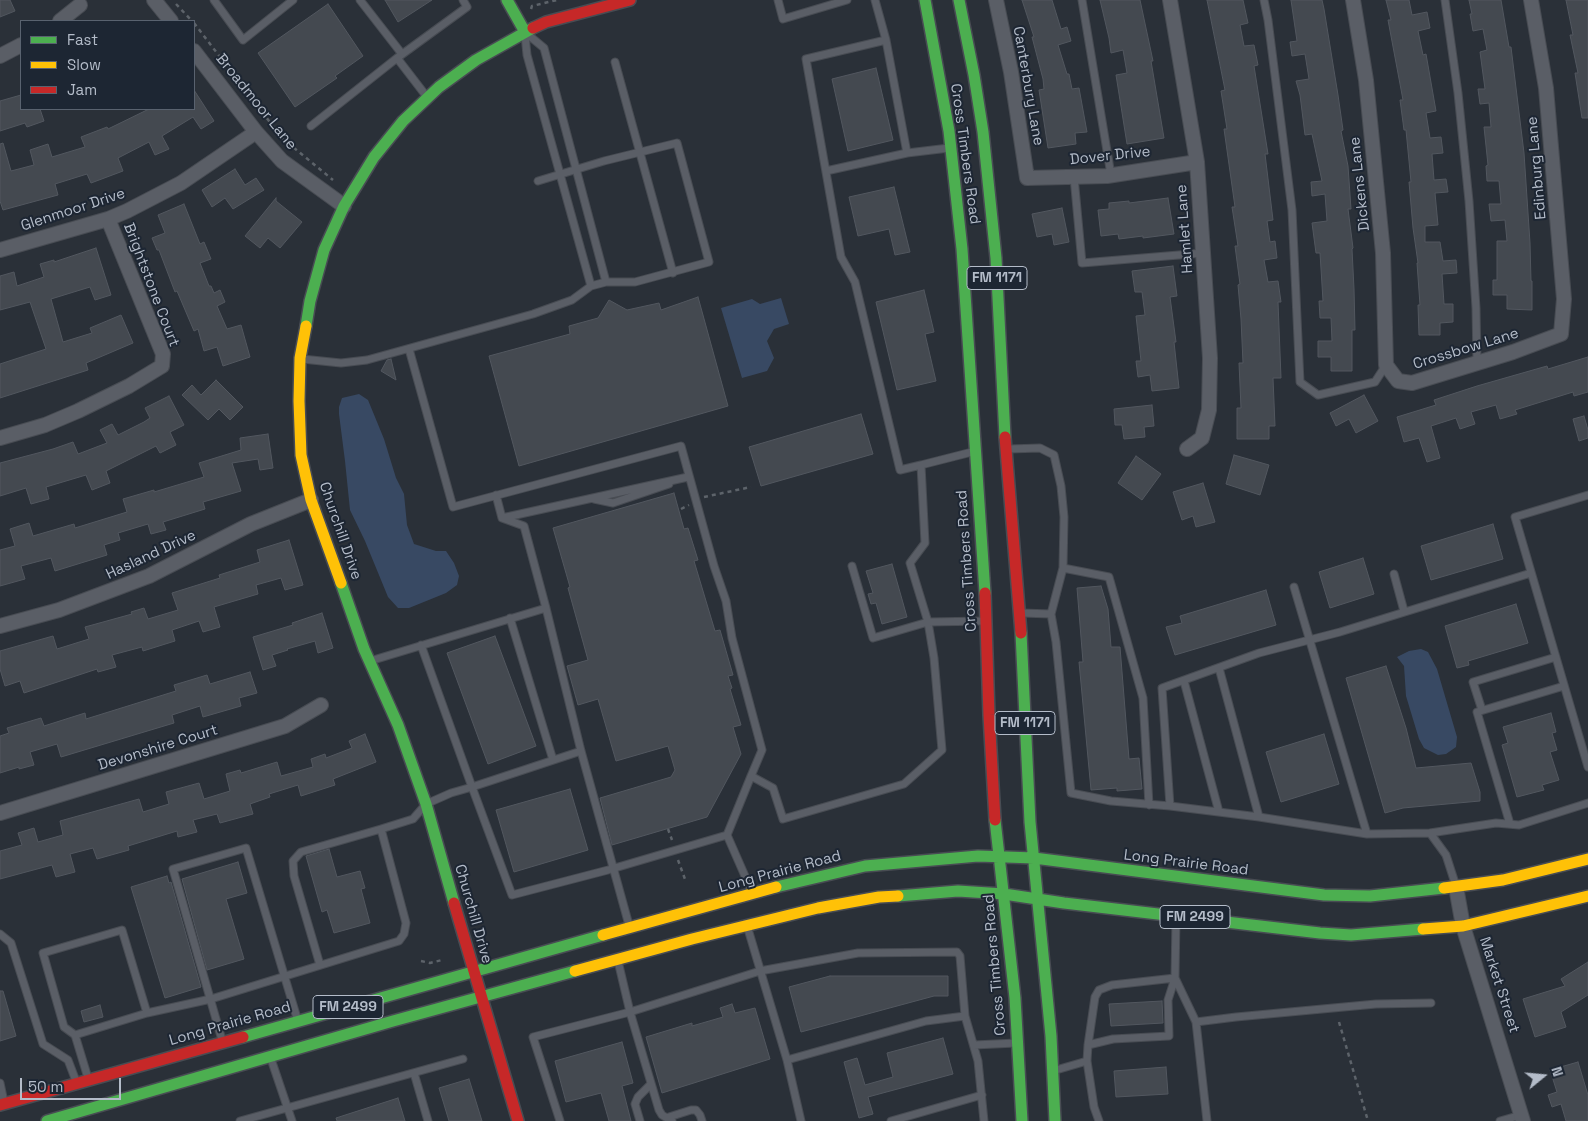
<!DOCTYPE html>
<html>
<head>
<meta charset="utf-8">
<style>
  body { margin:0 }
  #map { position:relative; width:1588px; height:1121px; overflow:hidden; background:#2a3038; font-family:"Space Grotesk",sans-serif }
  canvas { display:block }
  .legend { position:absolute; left:20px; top:20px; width:175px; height:90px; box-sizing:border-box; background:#1d2633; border:1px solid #59626f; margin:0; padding:6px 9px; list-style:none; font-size:15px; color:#b4bcc9 }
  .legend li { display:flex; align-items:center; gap:10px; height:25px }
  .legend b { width:25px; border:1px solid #59626f }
  .north { position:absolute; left:1518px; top:1051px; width:50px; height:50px; -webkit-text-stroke:4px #1d2633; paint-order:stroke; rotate:73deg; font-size:14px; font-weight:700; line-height:20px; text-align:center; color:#b4bcc9 }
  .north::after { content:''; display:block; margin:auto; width:18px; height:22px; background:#b4bcc9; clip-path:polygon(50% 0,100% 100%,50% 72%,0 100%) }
  .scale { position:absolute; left:20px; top:1078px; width:101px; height:22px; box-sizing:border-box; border:2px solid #b4bcc9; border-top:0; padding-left:6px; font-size:15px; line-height:18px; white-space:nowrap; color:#b4bcc9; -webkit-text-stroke:4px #1d2633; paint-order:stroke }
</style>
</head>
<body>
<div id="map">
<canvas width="1588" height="1121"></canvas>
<ul class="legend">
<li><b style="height:6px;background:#4caf50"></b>Fast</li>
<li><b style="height:6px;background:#ffc107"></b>Slow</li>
<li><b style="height:6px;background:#c62828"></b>Jam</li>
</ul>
<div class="north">N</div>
<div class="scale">50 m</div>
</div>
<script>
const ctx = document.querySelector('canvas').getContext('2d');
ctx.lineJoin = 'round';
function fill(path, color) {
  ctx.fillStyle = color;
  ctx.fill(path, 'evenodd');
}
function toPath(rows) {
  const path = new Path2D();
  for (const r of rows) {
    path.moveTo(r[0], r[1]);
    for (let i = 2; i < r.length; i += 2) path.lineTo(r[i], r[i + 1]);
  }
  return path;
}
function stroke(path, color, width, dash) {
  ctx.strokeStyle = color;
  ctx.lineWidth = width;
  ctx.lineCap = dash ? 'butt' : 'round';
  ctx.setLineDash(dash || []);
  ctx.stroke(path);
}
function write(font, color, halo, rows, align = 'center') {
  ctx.font = font + ' "Space Grotesk",sans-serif';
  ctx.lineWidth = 4;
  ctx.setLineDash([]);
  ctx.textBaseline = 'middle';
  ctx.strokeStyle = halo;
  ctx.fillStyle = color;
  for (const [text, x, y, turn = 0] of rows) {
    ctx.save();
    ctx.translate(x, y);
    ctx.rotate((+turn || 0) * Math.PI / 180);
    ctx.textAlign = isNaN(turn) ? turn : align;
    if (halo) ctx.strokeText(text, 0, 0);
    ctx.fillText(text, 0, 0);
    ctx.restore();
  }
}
const water = toPath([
  [781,298,789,324,774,329,767,341,774,358,767,371,742,378,721,308,752,299,760,304],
  [359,394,368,400,384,439,396,478,404,494,407,525,414,544,436,551,446,551,454,563,459,576,457,585,446,593,409,608,398,608,388,597,365,541,350,510,345,461,339,414,339,407,342,398],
  [1421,649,1428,652,1437,669,1457,737,1456,747,1446,754,1438,755,1424,748,1419,739,1406,696,1404,666,1397,657,1409,651]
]);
const building = toPath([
  [0,0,10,0,15,11,0,17,0,0],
  [385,0,432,0,398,22,385,0],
  [1022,0,1052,0,1061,29,1067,27,1071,41,1058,45,1067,74,1069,74,1072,89,1079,88,1087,132,1075,133,1076,144,1048,148,1039,90,1044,89,1043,79,1032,37,1034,37,1022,0],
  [1100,0,1140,0,1153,61,1151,61,1164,138,1127,144,1116,75,1127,73,1123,50,1111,53,1109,38,1100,0],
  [1207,0,1243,0,1248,23,1240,25,1244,46,1254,45,1258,65,1254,66,1268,154,1265,154,1273,220,1267,221,1270,242,1275,241,1277,258,1264,260,1268,282,1278,281,1281,302,1278,302,1281,378,1273,378,1275,426,1269,426,1269,439,1237,439,1237,408,1241,408,1239,363,1243,363,1241,319,1238,285,1240,284,1235,246,1238,246,1232,207,1235,207,1224,129,1227,129,1221,91,1225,90,1207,0],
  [1291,0,1322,0,1324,9,1338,95,1343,130,1341,131,1348,166,1351,209,1348,209,1353,248,1352,249,1354,289,1355,330,1352,330,1352,371,1331,371,1331,357,1318,357,1318,341,1332,341,1331,318,1320,318,1319,301,1323,301,1320,253,1316,253,1312,223,1327,221,1325,194,1312,196,1311,182,1322,181,1312,134,1305,135,1300,95,1296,81,1309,79,1305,54,1292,56,1290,42,1297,41,1291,0],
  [1386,0,1409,0,1412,15,1427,12,1430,28,1418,31,1423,55,1426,54,1436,111,1426,113,1430,138,1441,137,1443,153,1432,154,1434,180,1446,179,1448,192,1435,193,1438,225,1425,226,1425,242,1440,242,1443,261,1456,260,1457,273,1442,274,1444,304,1453,304,1453,322,1440,323,1440,335,1419,335,1418,305,1420,305,1417,263,1418,263,1413,228,1409,182,1411,182,1406,130,1404,130,1400,100,1403,100,1388,20,1391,20,1386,0],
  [1469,0,1501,0,1509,47,1511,47,1524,153,1530,243,1531,281,1532,281,1532,310,1507,309,1507,295,1493,295,1493,280,1497,280,1497,241,1507,241,1505,220,1491,221,1489,204,1501,204,1499,181,1487,181,1486,166,1488,165,1484,127,1491,127,1489,103,1480,104,1478,89,1485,89,1480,52,1487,50,1483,29,1473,31,1470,14,1472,14,1469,0],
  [1566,0,1588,0,1588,118,1582,118,1575,73,1578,73,1570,35,1573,35,1566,0],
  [328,4,363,56,335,76,337,78,295,107,258,53,328,4],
  [876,68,893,140,848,151,832,79,876,68],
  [194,90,214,121,201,129,193,117,162,136,169,149,155,155,149,142,118,158,123,171,91,183,87,174,55,184,58,195,3,210,0,201,0,144,3,143,11,171,34,165,30,150,48,144,52,157,85,147,81,137,107,127,108,129,149,109,194,109,194,90],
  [21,95,21,109,40,109,44,121,27,127,25,123,0,131,0,101,21,95],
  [235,169,245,185,256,178,264,190,233,209,225,198,212,207,202,190,235,169],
  [894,187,910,252,895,255,889,229,858,236,849,197,894,187],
  [276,198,276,201,302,222,280,248,268,238,260,248,245,236,276,198],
  [1168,198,1174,234,1143,238,1143,236,1119,239,1118,234,1101,236,1098,210,1109,209,1109,203,1129,201,1129,203,1168,198],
  [184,204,200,244,204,242,211,259,200,263,209,286,211,286,214,293,220,290,225,302,217,306,227,329,241,325,250,357,223,366,217,347,204,351,198,329,194,331,177,291,175,292,159,250,157,250,152,238,165,233,158,215,184,204],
  [1062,208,1069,242,1054,245,1052,234,1037,237,1032,214,1062,208],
  [96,248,111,295,95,300,90,287,51,299,63,342,92,333,90,328,121,315,133,343,86,363,88,370,0,398,0,364,46,349,30,302,0,310,0,276,14,272,17,286,44,277,40,264,54,260,54,262,96,248],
  [1173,266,1177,296,1170,297,1176,342,1174,342,1179,388,1152,391,1150,375,1138,377,1136,361,1141,361,1136,316,1145,315,1142,292,1135,292,1132,271,1173,266],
  [924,290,934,332,925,334,936,381,897,390,876,302,924,290],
  [698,297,728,406,519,466,489,356,570,334,569,326,598,318,609,300,627,310,659,303,661,310,698,297],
  [1588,357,1588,392,1574,396,1573,392,1515,410,1517,414,1500,419,1496,405,1471,412,1475,424,1460,429,1456,418,1431,426,1440,458,1427,462,1419,438,1404,442,1397,417,1436,405,1434,400,1477,386,1547,366,1548,369,1588,357],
  [391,359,396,380,381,371,387,360,391,359],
  [216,380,243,407,230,420,219,409,208,420,182,395,192,385,201,395,216,380],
  [1364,395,1378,421,1356,433,1349,419,1336,426,1330,413,1364,395],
  [169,396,184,425,170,432,176,445,160,453,156,446,106,471,110,483,92,490,86,475,46,487,49,499,31,504,26,488,0,496,0,463,53,449,73,442,78,454,107,443,100,430,112,424,118,435,144,422,150,418,145,408,169,396],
  [1152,405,1154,426,1144,427,1145,437,1124,439,1122,425,1115,425,1114,409,1152,405],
  [861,414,873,454,761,486,749,447,861,414],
  [1584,416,1588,430,1588,438,1579,441,1573,419,1584,416],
  [268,434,273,468,260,470,258,459,232,463,241,491,203,502,205,509,163,522,166,530,151,534,148,524,118,533,120,540,104,545,107,555,55,571,51,558,21,566,25,579,0,586,0,550,15,546,10,529,29,523,33,536,74,524,75,528,127,512,123,499,154,490,154,492,204,477,199,463,241,450,240,438,268,434],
  [1234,455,1269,465,1260,495,1226,484,1234,455],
  [1136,456,1161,474,1142,500,1118,483,1136,456],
  [1203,483,1215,522,1196,527,1193,516,1182,520,1173,492,1203,483],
  [674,493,684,529,688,528,698,560,694,561,715,631,720,630,733,675,728,676,732,688,730,689,741,725,733,727,741,754,707,817,612,845,600,798,671,777,675,770,668,746,616,761,598,699,578,705,567,666,588,660,568,588,570,587,553,528,674,493],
  [1493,524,1503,559,1431,580,1421,546,1493,524],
  [289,540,303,585,285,590,281,578,256,585,258,594,214,607,220,627,203,632,199,621,172,630,175,641,143,651,142,647,112,655,116,667,98,672,97,669,24,693,20,681,5,686,0,669,0,651,53,636,57,649,89,639,85,627,132,614,131,612,144,608,148,619,178,610,172,593,220,578,219,575,260,562,257,550,289,540],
  [1363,558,1374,594,1330,608,1319,572,1363,558],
  [892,564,907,617,882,624,876,603,871,604,868,594,873,593,866,571,892,564],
  [1101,586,1108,609,1111,647,1120,647,1129,759,1139,758,1142,789,1117,791,1117,788,1091,790,1079,662,1083,662,1077,588,1101,586],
  [1266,590,1276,625,1175,655,1166,627,1182,623,1180,616,1266,590],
  [1516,604,1528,643,1468,661,1469,665,1457,668,1445,626,1516,604],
  [322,613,333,648,318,653,315,641,287,649,288,650,272,655,276,666,263,670,253,637,293,625,292,623,322,613],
  [495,636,536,746,488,764,447,653,495,636],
  [1386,666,1406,728,1416,768,1471,763,1480,792,1480,801,1403,808,1385,813,1346,678,1386,666],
  [250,672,257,693,239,698,241,706,203,717,200,706,172,715,174,723,61,757,57,744,30,752,34,765,19,769,19,767,0,773,0,736,9,733,7,728,41,718,44,726,85,713,86,719,176,691,174,685,207,675,210,684,250,672],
  [1551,713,1556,732,1552,733,1557,750,1550,752,1559,780,1542,785,1544,790,1517,797,1502,745,1508,743,1503,727,1551,713],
  [365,734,376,762,333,779,335,785,301,796,298,785,269,794,270,797,250,804,253,814,220,823,217,814,193,820,197,832,178,837,177,831,128,846,129,850,97,859,93,848,70,854,75,872,56,877,52,865,0,879,0,851,22,845,18,833,34,828,38,842,63,835,60,821,139,799,143,812,169,804,166,792,199,783,204,799,230,791,226,774,240,770,241,773,277,762,281,776,313,767,311,759,325,754,326,758,352,748,349,741,365,734],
  [1324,734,1339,784,1281,802,1266,752,1324,734],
  [570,789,588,850,514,872,496,810,570,789],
  [329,849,337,877,360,871,365,888,361,889,370,923,334,933,327,910,322,912,306,856,329,849],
  [238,862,247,893,226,899,244,959,207,970,182,879,238,862],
  [167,876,169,883,171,882,201,987,165,998,131,887,167,876],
  [1588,962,1588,995,1561,1012,1566,1027,1535,1037,1523,999,1565,986,1561,979,1588,962],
  [830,976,948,976,948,996,934,996,801,1032,789,987,830,976],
  [0,991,3,991,16,1036,0,1041,0,991],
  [1162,1001,1163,1023,1111,1026,1109,1004,1162,1001],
  [732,1004,735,1013,755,1008,770,1059,662,1093,646,1037,692,1023,692,1026,723,1017,720,1008,732,1004],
  [100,1005,103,1017,84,1022,81,1011,100,1005],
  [943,1038,953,1074,868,1097,873,1114,859,1118,844,1062,857,1058,865,1085,893,1077,887,1053,943,1038],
  [622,1042,633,1083,622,1086,631,1121,609,1121,601,1093,566,1102,555,1061,622,1042],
  [1578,1062,1588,1095,1588,1121,1566,1121,1561,1104,1552,1107,1548,1095,1557,1092,1550,1070,1578,1062],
  [1166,1067,1168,1094,1116,1097,1114,1071,1166,1067],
  [469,1079,482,1121,449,1121,439,1088,469,1079],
  [398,1098,405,1121,337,1121,336,1118,398,1098]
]);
const path = toPath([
  [176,4,192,21],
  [531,9,532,6,557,0],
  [194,23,282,138,333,180],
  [704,497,751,487],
  [681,509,689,505],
  [668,829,672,840],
  [678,860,686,882],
  [421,961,430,963,442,960],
  [1339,1022,1368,1121]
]);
const lane = toPath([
  [214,0,243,40,293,0],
  [360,0,402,54],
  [778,0,783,19,847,0],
  [875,0,886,40,806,59,841,257,855,282,900,470,921,465],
  [1082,0,1111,175],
  [1264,0,1268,20,1292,210,1300,382,1318,395,1375,382,1386,365],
  [1445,0,1458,93,1469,201,1476,308,1477,363],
  [526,33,544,48,606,282],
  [525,35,527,55,591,286],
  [886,40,907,153,949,148],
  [615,62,673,273],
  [427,97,397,58,467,7,463,0],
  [311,126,397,58],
  [826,171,907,153],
  [1074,177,1082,263,1203,253],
  [409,349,453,507,681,446,714,566,726,601,732,638,762,750,751,776],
  [302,359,341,363,367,360,533,314,572,300,591,286,606,282,635,282,709,262,677,143,604,161,538,181],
  [1009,449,1040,448,1054,455,1061,486,1064,517,1063,568,1051,614,1022,613],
  [496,495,502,518,524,526,546,608],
  [1588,495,1515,517,1588,767],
  [594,499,613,503,669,484],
  [502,518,688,477],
  [852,566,873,638,928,622,985,621],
  [1063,568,1109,577,1143,698,1149,805],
  [1394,574,1404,611],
  [1294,587,1367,834],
  [1051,614,1056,642,1071,793,1111,801,1170,806,1259,817,1367,834,1430,833,1496,823,1519,825,1588,803],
  [510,618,553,760],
  [421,645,472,787,581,751],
  [370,661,546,608,581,751,629,925],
  [1219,668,1259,817],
  [1184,681,1219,812],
  [1482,710,1473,682,1556,657],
  [1170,806,1162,688,1259,653,1340,632,1531,573],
  [1510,824,1477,712,1564,686],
  [1430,833,1446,855,1455,883],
  [727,835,752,892],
  [1176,918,1175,978,1196,1022,1207,1121],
  [748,929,787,1060,801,1121],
  [0,934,11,943,43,1044,68,1060,76,1081],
  [618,961,630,1012,760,971,858,953,957,952,960,956,965,1016,978,1061,984,1121],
  [320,965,294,876,293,861,301,852,381,829],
  [1196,1022,1236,1017,1376,1004,1431,1003],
  [75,1035,147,1013],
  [222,1040,173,869,246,848,297,1018],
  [974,1045,1016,1043],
  [1088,1045,1113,1039,1169,1036,1168,1000,1175,978,1112,985,1099,990,1095,997,1088,1045,1087,1061,1094,1107,1099,1121],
  [271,1059,292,1121],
  [787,1060,926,1021,965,1016],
  [1056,1070,1087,1061],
  [414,1073,428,1121],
  [88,1078,75,1035,64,1027,43,953,122,930,147,1013,211,999,399,941,404,934,406,923,381,829,413,819,426,804,451,793,472,787,512,895,608,870,727,835,751,776,773,788,783,819,904,784,942,750,934,658,928,622,910,563,925,543,921,465,972,452],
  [0,1083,4,1102],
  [669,1117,691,1110,696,1110,700,1115,702,1121],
  [240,1121,463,1059],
  [560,1121,533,1037,630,1012,659,1110,662,1115,672,1121],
  [640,1121,635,1104,638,1097,651,1084],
  [891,1121,982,1095],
  [1500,1121,1521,1115]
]);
const street = toPath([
  [154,0,171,21],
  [996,0,1011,72,1027,178,1107,176,1197,162],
  [1170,0,1197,162,1210,358,1209,410,1202,438,1187,449],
  [1353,0,1366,80,1383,253,1386,365,1398,381,1412,383,1513,352,1561,334,1564,299,1546,88,1531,0],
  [60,21,80,5],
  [194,51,256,132,282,161,344,206],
  [0,56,21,45],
  [0,250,108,219,127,211,181,183,256,132],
  [0,438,45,425,78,411,129,386,162,366,163,354,108,219],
  [0,626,59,610,149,576,251,524,311,500],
  [0,813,285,726,321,705],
  [1456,887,1463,926,1523,1121]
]);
const fast = toPath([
  [507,0,525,32],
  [925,0,949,131,962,249,985,593],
  [959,0,974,75,983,132,996,258,1005,437],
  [306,326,310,301,324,250,344,206,374,157,403,121,439,87,476,60,533,28],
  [341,583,364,649,398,725,426,804,454,903],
  [1021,633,1030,822,1051,1036,1055,1121],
  [995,820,1015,998,1022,1121],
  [776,887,865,866,978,856,1034,858,1324,895,1370,896,1444,888],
  [898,896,958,891,1004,894,1064,903,1320,933,1351,935,1423,929],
  [243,1037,603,935],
  [47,1121,393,1021,575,971]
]);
const slow = toPath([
  [306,326,300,358,299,401,301,455,311,500,341,583],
  [1444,888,1503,880,1588,859],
  [1423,929,1463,926,1588,896],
  [603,935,776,887],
  [575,971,692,939,818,908,879,897,898,896]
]);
const jam = toPath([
  [533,28,546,22,630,0],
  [1005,437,1021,633],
  [985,593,989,715,995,820],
  [454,903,518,1121],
  [0,1105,243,1037]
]);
const shields = [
  [997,278,60],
  [1025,723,60],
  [1195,917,70],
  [348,1007,70]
];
const shieldNames = [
  ["FM 1171",997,278],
  ["FM 1171",1025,723],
  ["FM 2499",1195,917],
  ["FM 2499",348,1007]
];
const streetNames = [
  ["Canterbury Lane",1028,86,80],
  ["Broadmoor Lane",256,102,51],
  ["Cross Timbers Road",965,154,82],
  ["Dover Drive",1110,156,-6],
  ["Edinburg Lane",1537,168,-95],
  ["Dickens Lane",1360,184,-96],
  ["Glenmoor Drive",73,210,-18],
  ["Hamlet Lane",1185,229,-94],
  ["Brightstone Court",151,285,69],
  ["Crossbow Lane",1466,349,-17],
  ["Churchill Drive",340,531,71],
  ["Hasland Drive",151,555,-25],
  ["Cross Timbers Road",967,561,-94],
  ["Devonshire Court",158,748,-17],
  ["Long Prairie Road",1186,863,7],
  ["Long Prairie Road",780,872,-15],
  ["Churchill Drive",473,914,74],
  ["Cross Timbers Road",995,965,-95],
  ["Market Street",1499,985,72],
  ["Long Prairie Road",230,1024,-16]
];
fill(water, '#384963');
fill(building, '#444950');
stroke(building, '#52575f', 1);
stroke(lane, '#484c53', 9);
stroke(street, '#484c53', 16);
stroke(fast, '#484c53', 14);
stroke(slow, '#484c53', 14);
stroke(jam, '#484c53', 14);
stroke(path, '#5d636a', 2.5, [4, 4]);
stroke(lane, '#5a5e66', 7);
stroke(street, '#5a5e66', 14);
stroke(fast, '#4caf50', 11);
stroke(slow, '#ffc107', 11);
stroke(jam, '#c62828', 11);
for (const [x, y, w] of shields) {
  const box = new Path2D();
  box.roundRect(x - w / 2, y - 11.5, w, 23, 4);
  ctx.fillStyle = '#1d2633';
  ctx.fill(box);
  stroke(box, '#b4bcc9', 1);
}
write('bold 14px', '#b4bcc9', null, shieldNames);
write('15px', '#b4bcc9', '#1d2633', streetNames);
</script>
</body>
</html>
